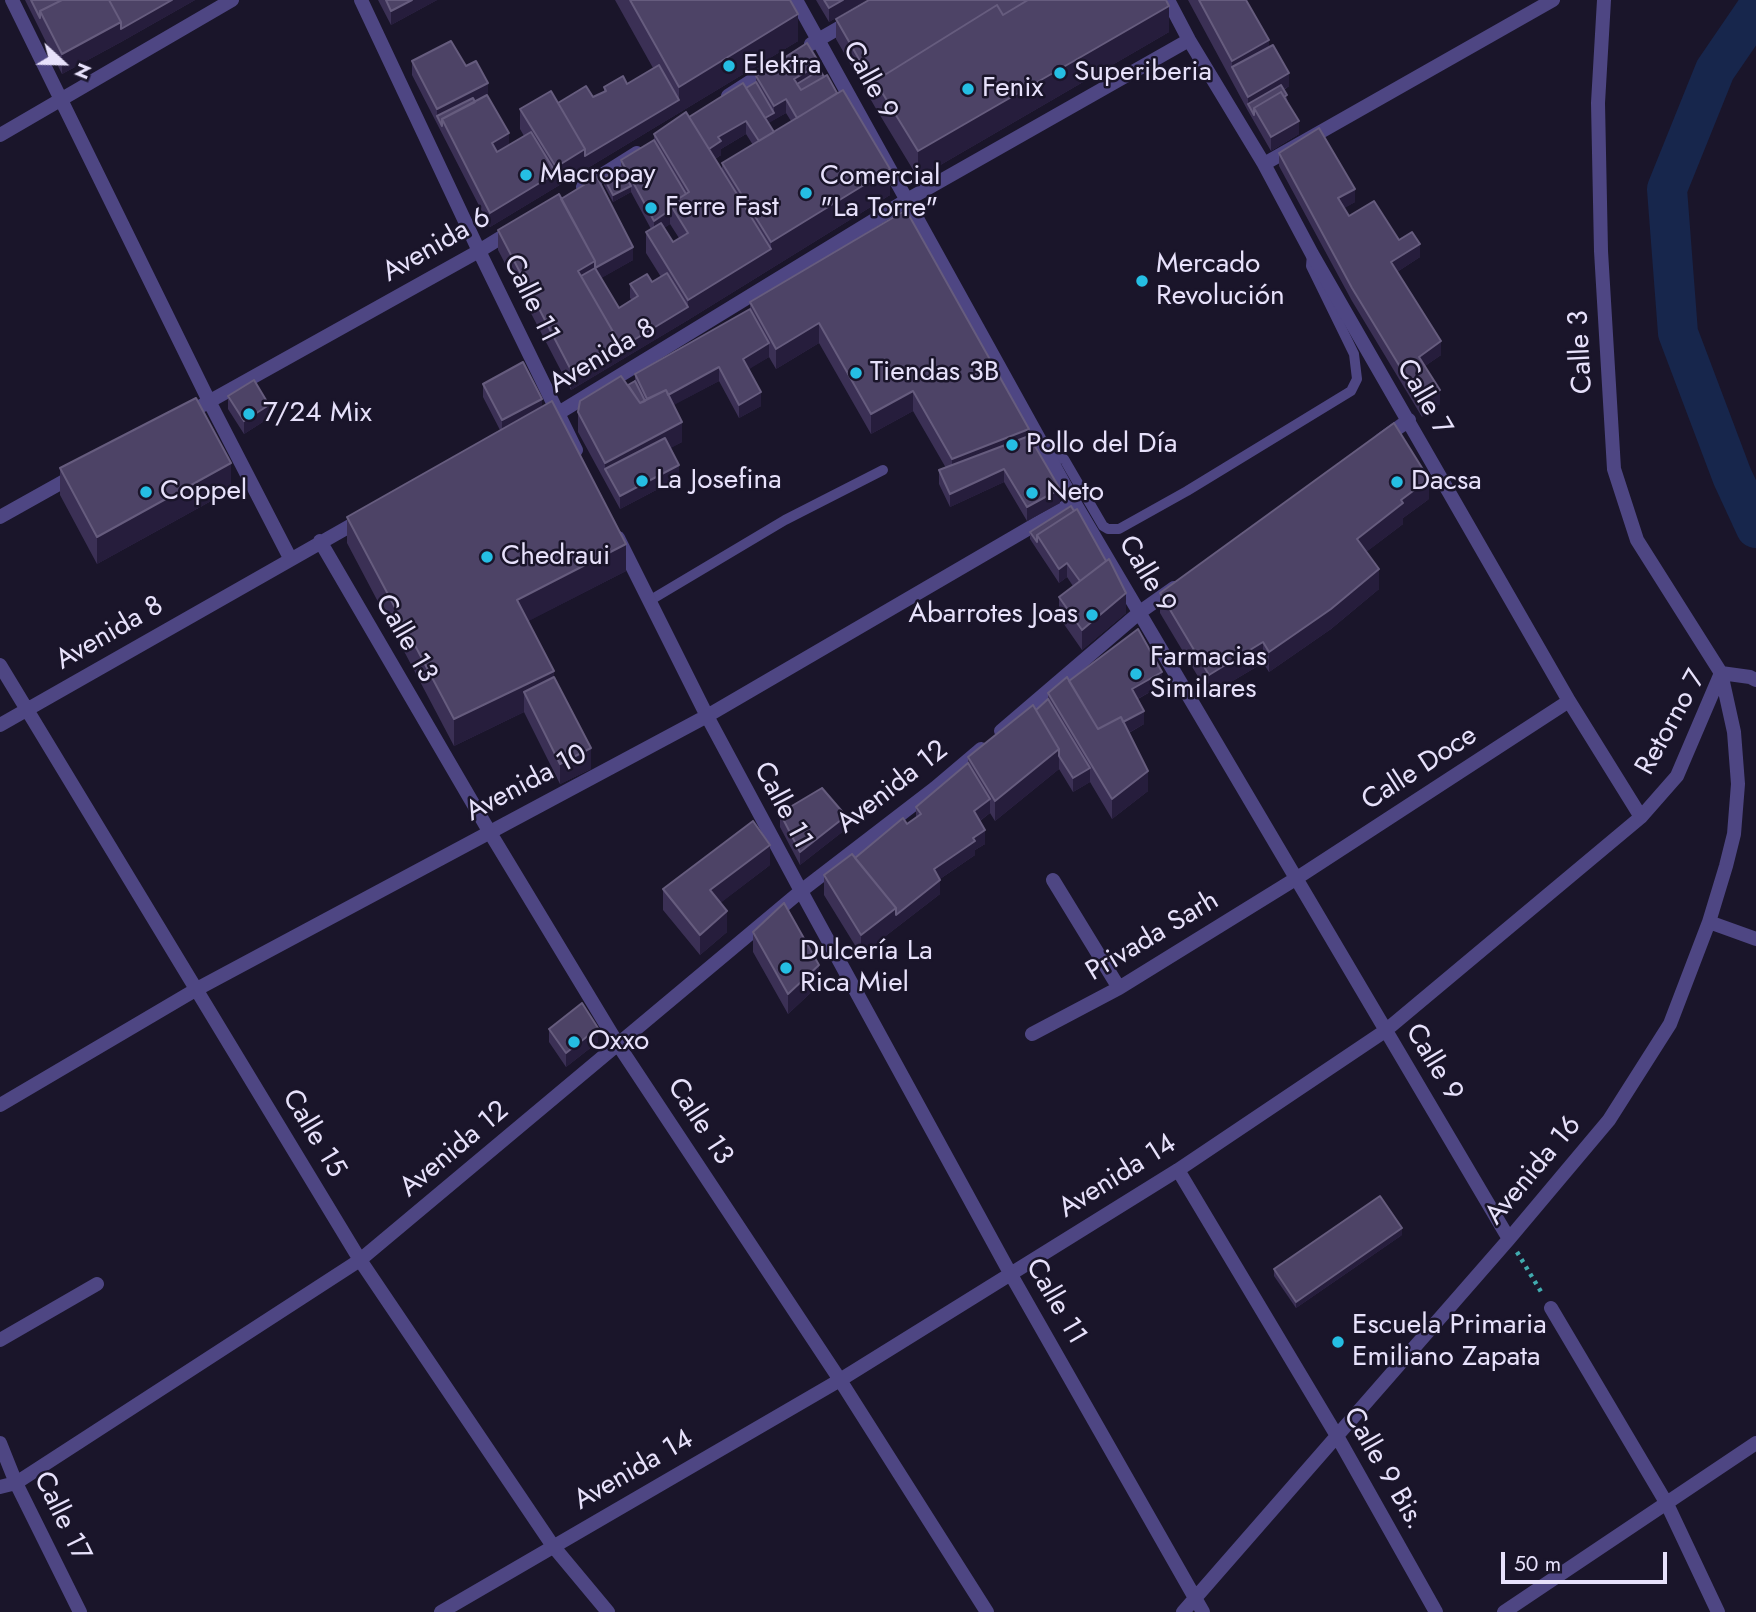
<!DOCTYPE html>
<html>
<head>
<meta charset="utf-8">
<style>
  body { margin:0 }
  #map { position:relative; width:1756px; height:1612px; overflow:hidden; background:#1a152a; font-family:Jost,sans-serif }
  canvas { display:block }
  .north { position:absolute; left:28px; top:28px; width:70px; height:70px; -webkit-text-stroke:5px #1a152a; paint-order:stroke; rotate:112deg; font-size:19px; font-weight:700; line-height:28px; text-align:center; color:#e7e1fb }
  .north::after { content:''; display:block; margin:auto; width:24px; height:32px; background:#e7e1fb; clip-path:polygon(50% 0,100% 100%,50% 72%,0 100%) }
  .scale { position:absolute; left:1501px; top:1552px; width:166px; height:32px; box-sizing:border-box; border:4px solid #e7e1fb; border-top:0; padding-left:9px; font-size:21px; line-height:24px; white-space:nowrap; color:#e7e1fb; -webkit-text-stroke:5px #1a152a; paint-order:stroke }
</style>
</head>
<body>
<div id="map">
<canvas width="1756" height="1612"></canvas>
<div class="north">N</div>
<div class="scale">50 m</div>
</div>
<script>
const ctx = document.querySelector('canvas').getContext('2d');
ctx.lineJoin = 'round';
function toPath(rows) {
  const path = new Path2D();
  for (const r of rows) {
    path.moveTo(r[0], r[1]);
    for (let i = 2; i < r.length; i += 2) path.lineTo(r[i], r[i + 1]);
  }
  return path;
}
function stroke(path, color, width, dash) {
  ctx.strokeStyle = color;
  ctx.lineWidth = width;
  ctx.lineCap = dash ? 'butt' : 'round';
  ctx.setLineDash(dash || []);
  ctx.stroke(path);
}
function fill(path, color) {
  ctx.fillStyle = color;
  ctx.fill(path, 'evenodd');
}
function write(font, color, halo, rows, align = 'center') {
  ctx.font = font + ' Jost,sans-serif';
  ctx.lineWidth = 5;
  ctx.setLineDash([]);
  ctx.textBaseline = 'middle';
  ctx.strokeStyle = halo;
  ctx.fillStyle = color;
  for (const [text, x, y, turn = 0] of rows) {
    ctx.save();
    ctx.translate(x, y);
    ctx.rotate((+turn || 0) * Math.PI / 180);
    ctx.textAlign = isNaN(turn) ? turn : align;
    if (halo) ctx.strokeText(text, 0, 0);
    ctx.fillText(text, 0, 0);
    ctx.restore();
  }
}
const river = toPath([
  [1756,10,1715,70,1667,189,1678,333,1732,476,1756,528]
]);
const path = toPath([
  [1517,1252,1543,1295]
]);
const lane = toPath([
  [1050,458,1064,459,1103,526,1108,529,1119,529,1187,491,1351,391,1357,379,1354,354,1311,266,1312,255],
  [649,601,785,520,883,470]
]);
const street = toPath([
  [12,0,209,401,290,558],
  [361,0,479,251,576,450],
  [796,0,1074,502,1509,1239],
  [1168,0,1189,40,1264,164,1312,254,1569,701,1641,817],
  [811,44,851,21],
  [728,96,770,69],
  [0,135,232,0],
  [1264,164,1553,0],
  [583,187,637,153],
  [185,415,479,251,515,229],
  [552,417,907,200,1189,40],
  [1381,440,1409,420],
  [0,517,75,475],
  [618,538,707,716,801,891,1010,1273,1203,1612],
  [320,541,489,831,619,1046,840,1380,987,1612],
  [0,665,360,1260,553,1546,608,1612],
  [1721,673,1750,677,1756,680],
  [0,725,364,518],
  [1001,731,1140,612,1174,588],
  [1053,880,1119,988],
  [1709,922,1756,939],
  [1032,1034,1119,988,1297,878,1569,701],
  [0,1105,197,989,707,716,1074,502],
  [1178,1170,1337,1436,1436,1612],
  [1551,1308,1667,1504,1718,1612],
  [0,1340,97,1284],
  [0,1443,16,1483,80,1612],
  [0,1487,16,1483,360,1260,801,891,935,788,981,749],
  [441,1612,840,1380,1178,1170,1385,1031,1641,817,1677,776,1721,673],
  [1183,1612,1509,1239,1609,1120,1670,1024,1709,922,1726,866,1734,834,1738,784,1734,732,1721,673,1637,540,1614,469,1601,251,1598,103,1604,0],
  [1504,1612,1756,1443]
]);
const wall = toPath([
  [25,0,195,0,121,42,62,74],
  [378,0,437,0,391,25],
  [615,0,790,0,798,41,490,227,412,75,412,61,466,66,488,97,509,145,524,136,520,129,520,109,593,97,604,92,604,87,627,84,653,68],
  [816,0,866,0,829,22],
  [1188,0,1246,0,1289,86,1284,90,1299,134,1271,151,1248,111],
  [836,19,1169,32,918,178,875,107,836,39],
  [820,70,890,195,688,320,571,390,498,250,498,230,561,199,633,260,601,278,619,308,632,300,630,298,630,284,652,282,661,277,646,253,646,232,651,229,631,192,613,202,604,185,604,178,621,167,621,160,654,140,654,134,746,88,756,82,756,76],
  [786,113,791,121,774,132,768,123],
  [746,134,753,145,722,163,722,171,715,159,721,155,721,149],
  [670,224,679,238,673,242,664,228],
  [1279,153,1355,202,1344,208,1349,216,1399,240,1420,257,1397,272,1441,355,1425,366,1440,404,1422,417,1352,301,1279,166],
  [906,210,1029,436,1060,503,1027,521,1004,482,950,507,939,484,939,470,946,468,913,411,871,434,819,343,776,369,769,357,748,369,761,406,739,418,719,381,673,405,682,442,670,448,679,478,620,509,578,432,578,412,635,381,635,374,750,309,750,302],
  [483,384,542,407,626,571,528,621,554,677,591,769,560,784,524,712,454,746,347,543,347,517,500,430,483,397],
  [228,396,269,418,244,434,228,409],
  [60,468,231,490,97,564,60,495],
  [1429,499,1403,518,1403,524,1366,552,1379,589,1331,629,1269,672,1263,663,1209,695,1160,613,1160,593],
  [1071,506,1126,613,1082,650,1059,617,1059,597,1073,586,1067,577,1059,583,1030,539,1030,532],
  [1069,681,1162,685,1138,699,1144,724,1129,733,1148,791,1112,819,1090,782,1073,792,1059,769,995,821,990,813,980,821,985,844,975,850,975,855,940,879,940,894,861,955,824,895,824,875,855,858,916,817,916,807,968,763,968,757,1036,710,1048,699,1048,693],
  [780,813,846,829,800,865,780,827],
  [770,865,720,903,727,932,700,955,663,910,663,889],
  [753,932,819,985,788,1014,753,952],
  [549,1029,598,1042,566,1067,549,1042],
  [1402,1235,1296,1308,1274,1276,1274,1269]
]);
const shadedWall = toPath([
  [172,0,195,0,121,42,62,74,62,54,121,22],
  [412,0,437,0,391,25,391,11],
  [843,0,866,0,829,22,829,8],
  [1169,6,1169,32,918,178,918,151],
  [798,14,798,41,490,227,490,213,556,173,556,167,585,149,679,100,679,87],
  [1269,40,1269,60,1232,67,1232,61],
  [820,64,820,77,797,91,794,79],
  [1289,73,1289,86,1251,109,1248,104,1248,97],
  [488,83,488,97,437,116,437,123,437,109],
  [786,99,786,113,762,127,762,120,774,113,774,106],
  [746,121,746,134,721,149,721,155,706,164,706,151,718,137],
  [1299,121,1299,134,1271,151,1271,137],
  [509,133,509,147,492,157,492,143],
  [890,169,890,195,688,320,571,390,571,370,619,342,688,307,688,300,771,249,771,242],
  [631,186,631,192,613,202,613,195],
  [1355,189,1355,202,1338,212,1338,198],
  [670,210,670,224,654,235,654,221],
  [1420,244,1420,257,1391,276,1391,262],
  [633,247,633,260,584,288,578,271,595,261],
  [819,323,819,343,776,369,776,349],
  [1441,341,1441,355,1419,370,1419,357],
  [769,343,769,357,743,373,743,359],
  [719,367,719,381,640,423,650,404],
  [1440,390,1440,404,1422,417,1422,403],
  [913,391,913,411,871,434,871,414],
  [761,392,761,406,739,418,739,405],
  [542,399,542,412,502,434,502,420],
  [269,405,269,418,244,434,244,421],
  [682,422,682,442,611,480,605,469,605,463],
  [1029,429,1029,450,952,479,952,459],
  [231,463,231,490,97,564,97,537],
  [679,465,679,478,620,509,620,496],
  [1004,469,1004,482,950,507,950,494],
  [1429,479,1429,499,1403,518,1403,524,1357,559,1357,539,1401,500],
  [1060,489,1060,503,1027,521,1027,507],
  [626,544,626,571,517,627,517,600],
  [1067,563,1067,577,1059,583,1059,569],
  [1379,569,1379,589,1331,629,1269,672,1269,652],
  [1126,593,1126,613,1082,650,1082,630],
  [1263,642,1263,663,1209,695,1209,675],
  [554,671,554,697,524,692,524,712,454,746,454,719],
  [1162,672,1162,685,1132,702,1132,689],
  [1144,711,1144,724,1098,750,1098,736],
  [591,748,591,769,560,784,560,764],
  [1059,749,1059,769,995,821,995,801],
  [1090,768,1090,782,1073,792,1073,778],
  [1148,771,1148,791,1112,819,1112,799],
  [990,799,990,813,974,825,974,811],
  [846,816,846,829,800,865,800,852],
  [985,830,985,844,975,850,975,855,934,883,934,869,973,838],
  [770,845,770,865,710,911,710,890],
  [940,880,940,894,861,955,861,935,896,908],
  [727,911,727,932,700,955,700,935],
  [819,965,819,985,788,1014,788,994],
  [598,1028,598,1042,566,1067,566,1053],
  [1402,1228,1402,1235,1296,1308,1296,1302]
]);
const building = toPath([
  [31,0,62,0,40,11,40,18,31,0],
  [62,0,109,0,121,22,62,54,40,11,62,0],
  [109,0,172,0,121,29,121,22,109,0],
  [386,0,412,0,391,11,386,0],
  [630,0,790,0,798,14,679,87,630,0],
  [824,0,843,0,829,8,824,0],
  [869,0,1028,0,1003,15,997,5,875,81,875,87,836,19,869,0],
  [1028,0,1166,0,1169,6,918,151,875,81,997,5,1003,15,1028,0],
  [1199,0,1246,0,1269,40,1232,61,1199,0],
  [451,41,466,66,476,61,488,83,437,109,412,61,451,41],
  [807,43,820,64,794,79,801,90,827,75,837,93,797,118,786,99,774,106,756,76,807,43],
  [1273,45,1289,73,1248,97,1232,67,1273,45],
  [659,65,679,100,585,156,585,149,558,103,586,86,593,97,606,91,604,87,623,76,627,84,659,65],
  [820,70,824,77,801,90,797,84,820,70],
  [756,82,774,113,765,118,746,88,756,82],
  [743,83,774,132,759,141,746,121,718,137,721,141,709,149,689,117,743,83],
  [1281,85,1287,95,1284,97,1281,92,1254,108,1254,115,1248,104,1281,85],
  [843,90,890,169,771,242,722,163,843,90],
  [551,91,585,149,556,167,520,109,551,91],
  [1281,92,1299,121,1271,137,1254,108,1281,92],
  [487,95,509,133,492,143,497,152,531,132,556,173,490,213,442,119,487,95],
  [473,98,475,102,442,119,442,126,437,116,473,98],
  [686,112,771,249,688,300,646,232,661,223,673,242,688,233,670,204,689,192,654,134,686,112],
  [1319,128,1355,189,1338,198,1349,216,1374,201,1399,240,1412,232,1420,244,1391,262,1441,341,1419,357,1440,390,1422,403,1352,288,1279,153,1319,128],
  [654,140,686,194,670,204,670,210,654,221,621,160,654,140],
  [621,167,631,186,613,195,604,178,621,167],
  [597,177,633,247,595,268,595,261,561,199,597,177],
  [559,194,595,261,578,271,619,342,571,370,498,230,559,194],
  [906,210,1029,429,952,459,913,391,871,414,819,323,776,349,750,302,906,210],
  [595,268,619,308,638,296,630,284,647,274,652,282,667,273,688,307,619,349,619,342,581,276,595,268],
  [750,309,769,343,743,359,761,392,739,405,719,367,668,395,666,390,647,399,635,374,750,309],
  [523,362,542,399,502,420,483,384,523,362],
  [621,376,640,403,666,390,682,422,605,463,578,412,580,401,621,376],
  [254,380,269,405,244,421,228,396,254,380],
  [635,381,645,401,640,403,628,385,635,381],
  [196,398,231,463,97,537,60,468,196,398],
  [552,401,626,544,517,600,554,671,454,719,347,517,552,401],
  [1394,423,1429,479,1401,500,1403,503,1357,539,1379,569,1331,609,1269,652,1263,642,1209,675,1160,593,1394,423],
  [1029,436,1060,489,1027,507,1004,469,950,494,939,470,1029,436],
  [665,438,679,465,620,496,605,469,665,438],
  [1071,506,1074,511,1037,535,1037,542,1030,532,1071,506],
  [1077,509,1106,561,1080,581,1067,563,1059,569,1037,535,1077,509],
  [1109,559,1126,593,1082,630,1059,597,1109,559],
  [1138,629,1162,672,1132,689,1144,711,1123,722,1121,717,1098,729,1069,681,1138,629],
  [554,677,591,748,560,764,524,692,554,677],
  [1067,677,1098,729,1121,717,1148,771,1112,799,1048,693,1067,677],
  [1048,699,1090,768,1073,778,1059,756,1059,749,1036,710,1048,699],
  [1033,705,1059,749,995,801,968,757,1033,705],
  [968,763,990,799,974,811,985,830,973,838,975,841,934,869,940,880,896,915,896,908,855,858,903,818,907,824,921,814,916,807,968,763],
  [822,788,846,816,800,852,780,813,822,788],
  [753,821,770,845,710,890,727,911,700,935,663,889,753,821],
  [852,854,896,908,861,935,824,875,852,854],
  [784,903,819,965,788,994,753,932,784,903],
  [582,1003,598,1028,566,1053,549,1029,582,1003],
  [1380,1196,1402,1228,1296,1302,1274,1269,1380,1196]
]);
const markers = [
  [729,66,7,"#25bee3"],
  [1060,73,7,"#25bee3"],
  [968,89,7,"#25bee3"],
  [526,175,7,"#25bee3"],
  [806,193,7,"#25bee3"],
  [651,208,7,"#25bee3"],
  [1142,281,7,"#25bee3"],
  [856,373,7,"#25bee3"],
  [249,414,7,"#25bee3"],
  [1012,445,7,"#25bee3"],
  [642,481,7,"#25bee3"],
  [1397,482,7,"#25bee3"],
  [146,492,7,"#25bee3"],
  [1032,493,7,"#25bee3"],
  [487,557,7,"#25bee3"],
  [1092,615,7,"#25bee3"],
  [1136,674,7,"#25bee3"],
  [786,968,7,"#25bee3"],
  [574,1042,7,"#25bee3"],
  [1338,1342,7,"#25bee3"]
];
const poiNames = [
  ["Elektra",743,66],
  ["Superiberia",1074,73],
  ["Fenix",982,89],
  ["Macropay",540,175],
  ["Comercial",820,177],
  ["\"La Torre\"",820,209],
  ["Ferre Fast",665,208],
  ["Mercado",1156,265],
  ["Revolución",1156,297],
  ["Tiendas 3B",870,373],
  ["7/24 Mix",263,414],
  ["Pollo del Día",1026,445],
  ["La Josefina",656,481],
  ["Dacsa",1411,482],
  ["Coppel",160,492],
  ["Neto",1046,493],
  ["Chedraui",501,557],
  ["Abarrotes Joas",1078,615,"right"],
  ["Farmacias",1150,658],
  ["Similares",1150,690],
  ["Dulcería La",800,952],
  ["Rica Miel",800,984],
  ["Oxxo",588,1042],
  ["Escuela Primaria",1352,1326],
  ["Emiliano Zapata",1352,1358]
];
const streetNames = [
  ["Calle 9",869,81,61],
  ["Avenida 6",437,246,-30],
  ["Calle 11",530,299,64],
  ["Calle 3",1582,352,-93],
  ["Avenida 8",603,357,-31],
  ["Calle 7",1423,398,60],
  ["Calle 9",1146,575,59],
  ["Avenida 8",110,634,-30],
  ["Calle 13",405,639,60],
  ["Retorno 7",1672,723,-61],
  ["Calle Doce",1420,769,-33],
  ["Avenida 10",527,784,-28],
  ["Avenida 12",893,788,-38],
  ["Calle 11",782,806,62],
  ["Privada Sarh",1153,937,-31],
  ["Calle 9",1433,1063,59],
  ["Calle 13",699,1122,57],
  ["Calle 15",313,1134,59],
  ["Avenida 12",455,1150,-40],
  ["Avenida 16",1534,1171,-50],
  ["Avenida 14",1118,1177,-32],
  ["Calle 11",1055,1302,60],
  ["Calle 9 Bis.",1383,1469,60],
  ["Avenida 14",634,1471,-30],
  ["Calle 17",61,1517,64]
];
stroke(river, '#17264c', 40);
stroke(path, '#41abaf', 4.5, [3.5, 5]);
stroke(lane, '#4e4683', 10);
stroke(street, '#4e4683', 14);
fill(wall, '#3b3055');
fill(shadedWall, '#261d3c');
fill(building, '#4d4366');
stroke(building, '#665c7e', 2);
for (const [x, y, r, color] of markers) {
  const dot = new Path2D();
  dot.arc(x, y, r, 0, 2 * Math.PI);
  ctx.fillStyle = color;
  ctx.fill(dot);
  stroke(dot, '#1a152a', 2.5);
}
write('28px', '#e7e1fb', '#1a152a', poiNames, 'left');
write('28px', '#e7e1fb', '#1a152a', streetNames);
</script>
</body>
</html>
